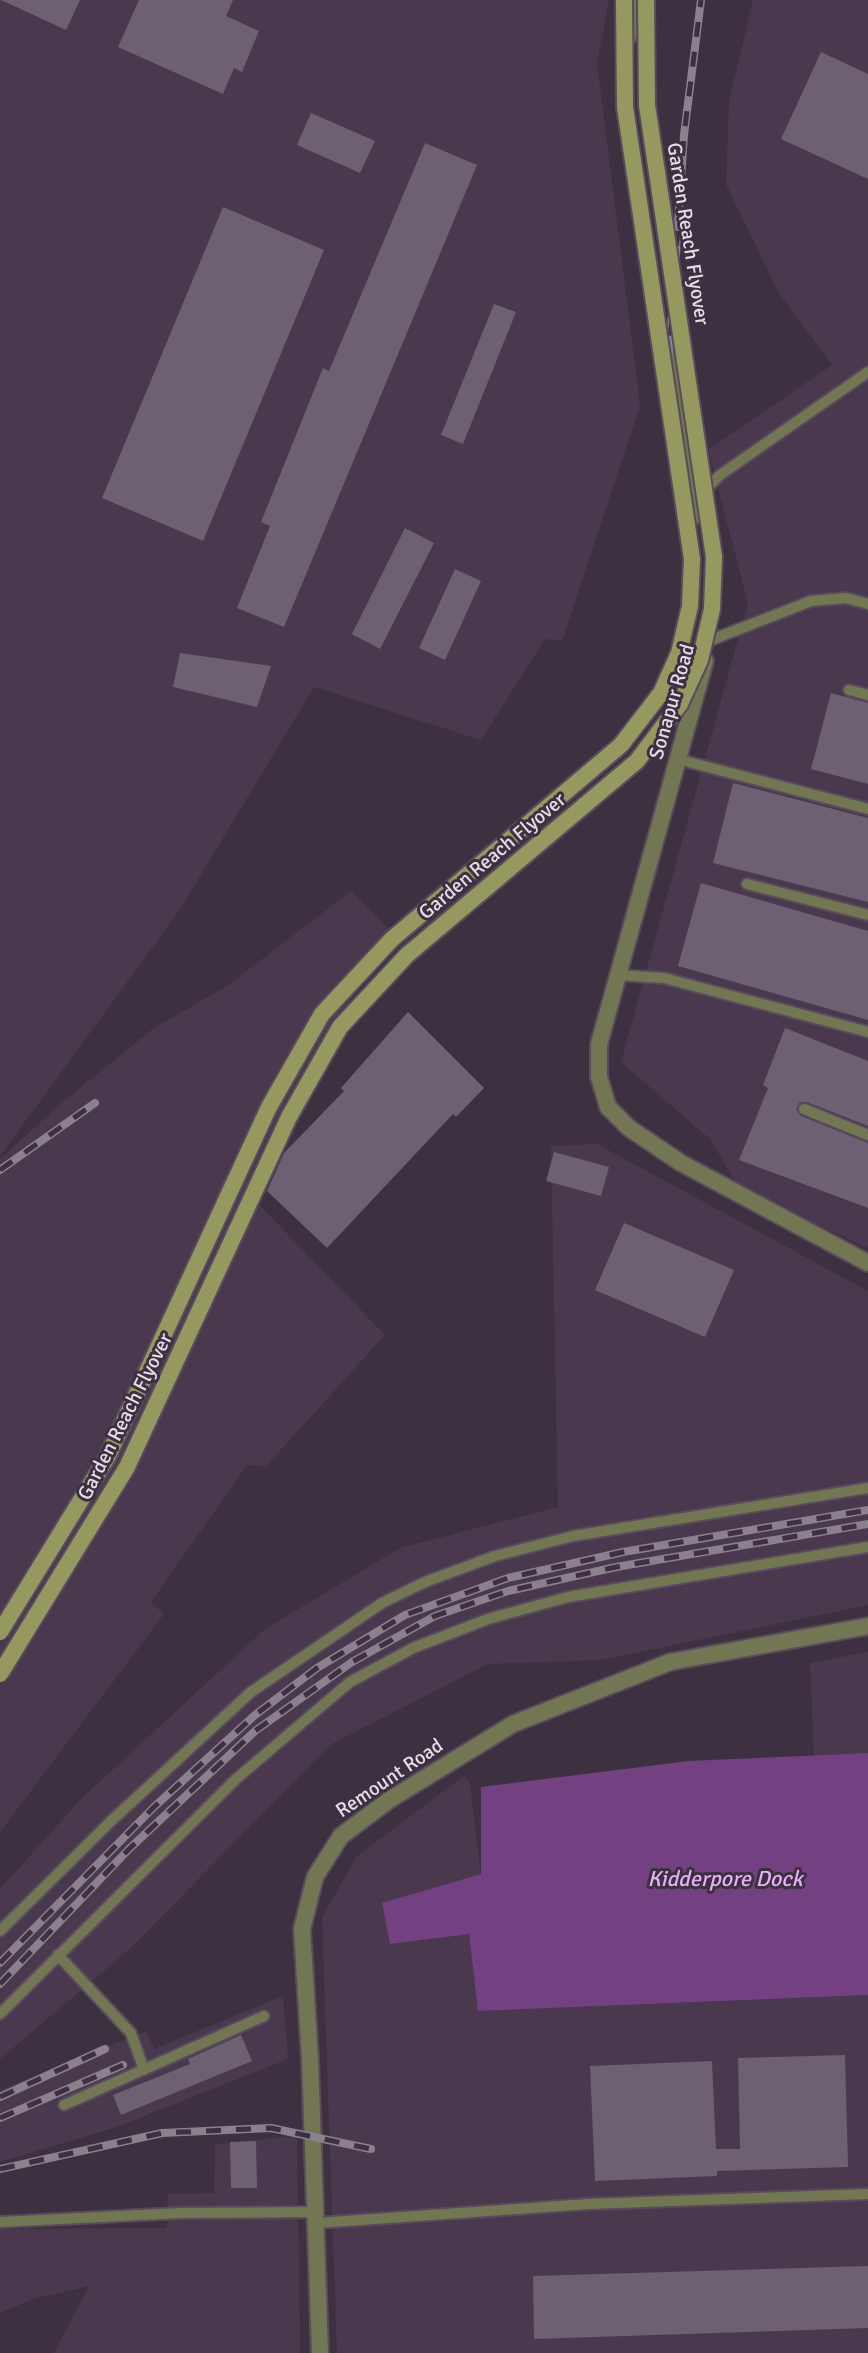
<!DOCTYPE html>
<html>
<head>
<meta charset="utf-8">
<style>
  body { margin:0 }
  canvas { display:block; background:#3d3041 }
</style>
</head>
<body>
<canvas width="868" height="2353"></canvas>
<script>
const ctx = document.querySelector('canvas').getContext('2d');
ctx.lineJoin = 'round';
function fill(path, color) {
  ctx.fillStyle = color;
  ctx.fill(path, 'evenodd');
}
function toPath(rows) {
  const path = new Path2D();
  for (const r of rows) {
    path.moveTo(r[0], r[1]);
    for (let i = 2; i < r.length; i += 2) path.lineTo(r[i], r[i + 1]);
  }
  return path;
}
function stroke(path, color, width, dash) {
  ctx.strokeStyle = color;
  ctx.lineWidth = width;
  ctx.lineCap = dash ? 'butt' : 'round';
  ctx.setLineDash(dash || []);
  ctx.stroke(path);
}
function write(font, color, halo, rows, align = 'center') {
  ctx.font = font + ' Signika,sans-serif';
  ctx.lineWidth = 6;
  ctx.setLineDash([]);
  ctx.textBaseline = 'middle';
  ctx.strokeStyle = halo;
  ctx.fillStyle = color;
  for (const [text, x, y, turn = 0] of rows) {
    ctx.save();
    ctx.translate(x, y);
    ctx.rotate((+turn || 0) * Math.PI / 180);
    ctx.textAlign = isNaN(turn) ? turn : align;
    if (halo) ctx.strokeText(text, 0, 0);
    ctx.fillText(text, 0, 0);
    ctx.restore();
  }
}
const built = toPath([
  [0,0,609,0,597,63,640,406,562,641,545,639,481,740,314,687,179,911,0,1156],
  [753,0,868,0,868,1248,739,1188,710,1139,621,1062,748,603,708,450,832,365,778,292,726,184,729,102],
  [351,891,392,932,306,1074,245,1190,385,1335,266,1466,247,1465,151,1602,164,1614,0,1832,0,1159,59,1105,154,1028,227,986],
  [597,1144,868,1291,868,1605,601,1660,488,1664,330,1745,132,1947,0,2059,0,1889,81,1799,265,1629,400,1548,558,1507,551,1146],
  [868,1652,868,1753,814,1756,810,1663],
  [464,1776,470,1784,481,1874,382,1904,391,1944,469,1933,479,2011,868,1995,868,2353,337,2353,322,1917,357,1856],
  [283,1996,288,2059,117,2127,0,2162,0,2090,146,2031,154,2049],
  [297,2136,300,2353,54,2353,89,2286,33,2299,0,2313,0,2229,167,2228,168,2194,214,2193,215,2144]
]);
const water = toPath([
  [868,1753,868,1995,478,2011,469,1934,390,1944,382,1903,481,1874,481,1787,689,1761]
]);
const building = toPath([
  [1,0,80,0,66,30],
  [139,0,233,0,226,16,259,31,242,72,234,68,223,94,118,47],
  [821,52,868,74,868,179,781,139],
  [311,113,375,141,360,173,297,145],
  [425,143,477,165,284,627,237,608,270,526,261,522,323,368,329,371],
  [223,207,324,250,203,541,102,498],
  [494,304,516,312,463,444,441,435],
  [405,528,434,543,380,649,352,634],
  [455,569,481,581,445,660,419,648],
  [180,653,271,666,257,707,173,687],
  [831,693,868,703,868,784,811,769],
  [733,783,868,818,868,902,713,863],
  [701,883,868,931,868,1020,678,966],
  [408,1012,484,1088,456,1117,453,1114,327,1248,267,1191,284,1153,344,1091,341,1088],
  [785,1028,868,1061,868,1126,807,1102,800,1102,796,1109,801,1116,868,1143,868,1208,739,1160,768,1088,763,1085],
  [554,1152,609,1167,601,1196,546,1181],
  [624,1223,734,1270,705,1337,595,1290],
  [241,2035,252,2061,121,2115,113,2095,190,2064,188,2059],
  [845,2055,848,2167,717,2171,717,2176,595,2181,590,2066,712,2061,716,2149,740,2149,738,2058],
  [256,2141,257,2188,231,2188,230,2142],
  [868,2266,868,2328,534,2339,533,2276]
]);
const service = toPath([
  [702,493,720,475,868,372],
  [711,640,811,601,846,598,868,604],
  [849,690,868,695],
  [677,759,868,809],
  [747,884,868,915],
  [617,975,664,978,868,1032],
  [804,1109,868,1135],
  [0,1931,110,1822,251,1692,382,1603,425,1582,495,1556,573,1536,868,1488],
  [58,1955,131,2033,144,2070],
  [0,2014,236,1779,350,1682,413,1648,488,1619,568,1597,868,1547],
  [64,2105,264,2016],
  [0,2222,181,2213,316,2212],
  [317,2223,588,2204,868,2194]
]);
const tertiary = toPath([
  [628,37,635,0],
  [669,358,700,515],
  [705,661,599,1044,599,1077,608,1107,629,1128,681,1163,868,1263],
  [320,2353,310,2059,302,1929,315,1877,341,1836,389,1800,513,1724,670,1662,868,1626]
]);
const rail = toPath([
  [662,395,670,344,684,135,701,0],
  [0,1170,95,1103],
  [0,1963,154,1807,255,1715,317,1668,405,1615,508,1578,623,1552,868,1510],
  [0,1984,129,1849,255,1731,352,1662,435,1616,508,1591,616,1567,868,1524],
  [0,2097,105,2049],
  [0,2118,123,2065],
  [0,2169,162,2133,271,2128,371,2149]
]);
const secondaryBridge = toPath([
  [0,1632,108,1456,269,1107,322,1014,392,939,621,745,661,693,679,653,690,606,692,559,625,107,624,0],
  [0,1674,127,1467,289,1117,340,1027,407,955,637,761,680,704,700,660,712,609,714,557,647,105,646,0]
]);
const streetNames = [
  ["Garden Reach Flyover",687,234,81],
  ["Sonapur Road",673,702,-74],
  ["Garden Reach Flyover",493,857,-40],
  ["Garden Reach Flyover",126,1417,-63],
  ["Remount Road",390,1779,-34]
];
const waterNames = [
  ["Kidderpore Dock",725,1880]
];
fill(built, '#49384e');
fill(water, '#734182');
fill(building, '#6e6073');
stroke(service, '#584c5c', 14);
stroke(tertiary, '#584c5c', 20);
stroke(service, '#737652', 10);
stroke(tertiary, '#737652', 16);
stroke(rail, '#8b808e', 8);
stroke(rail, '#3d3041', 5, [15]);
stroke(secondaryBridge, '#584c5c', 20, []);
stroke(secondaryBridge, '#96995f', 16);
write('20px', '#e5dde8', '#3d3041', streetNames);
write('italic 22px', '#e7aff9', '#3d3041', waterNames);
</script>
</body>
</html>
